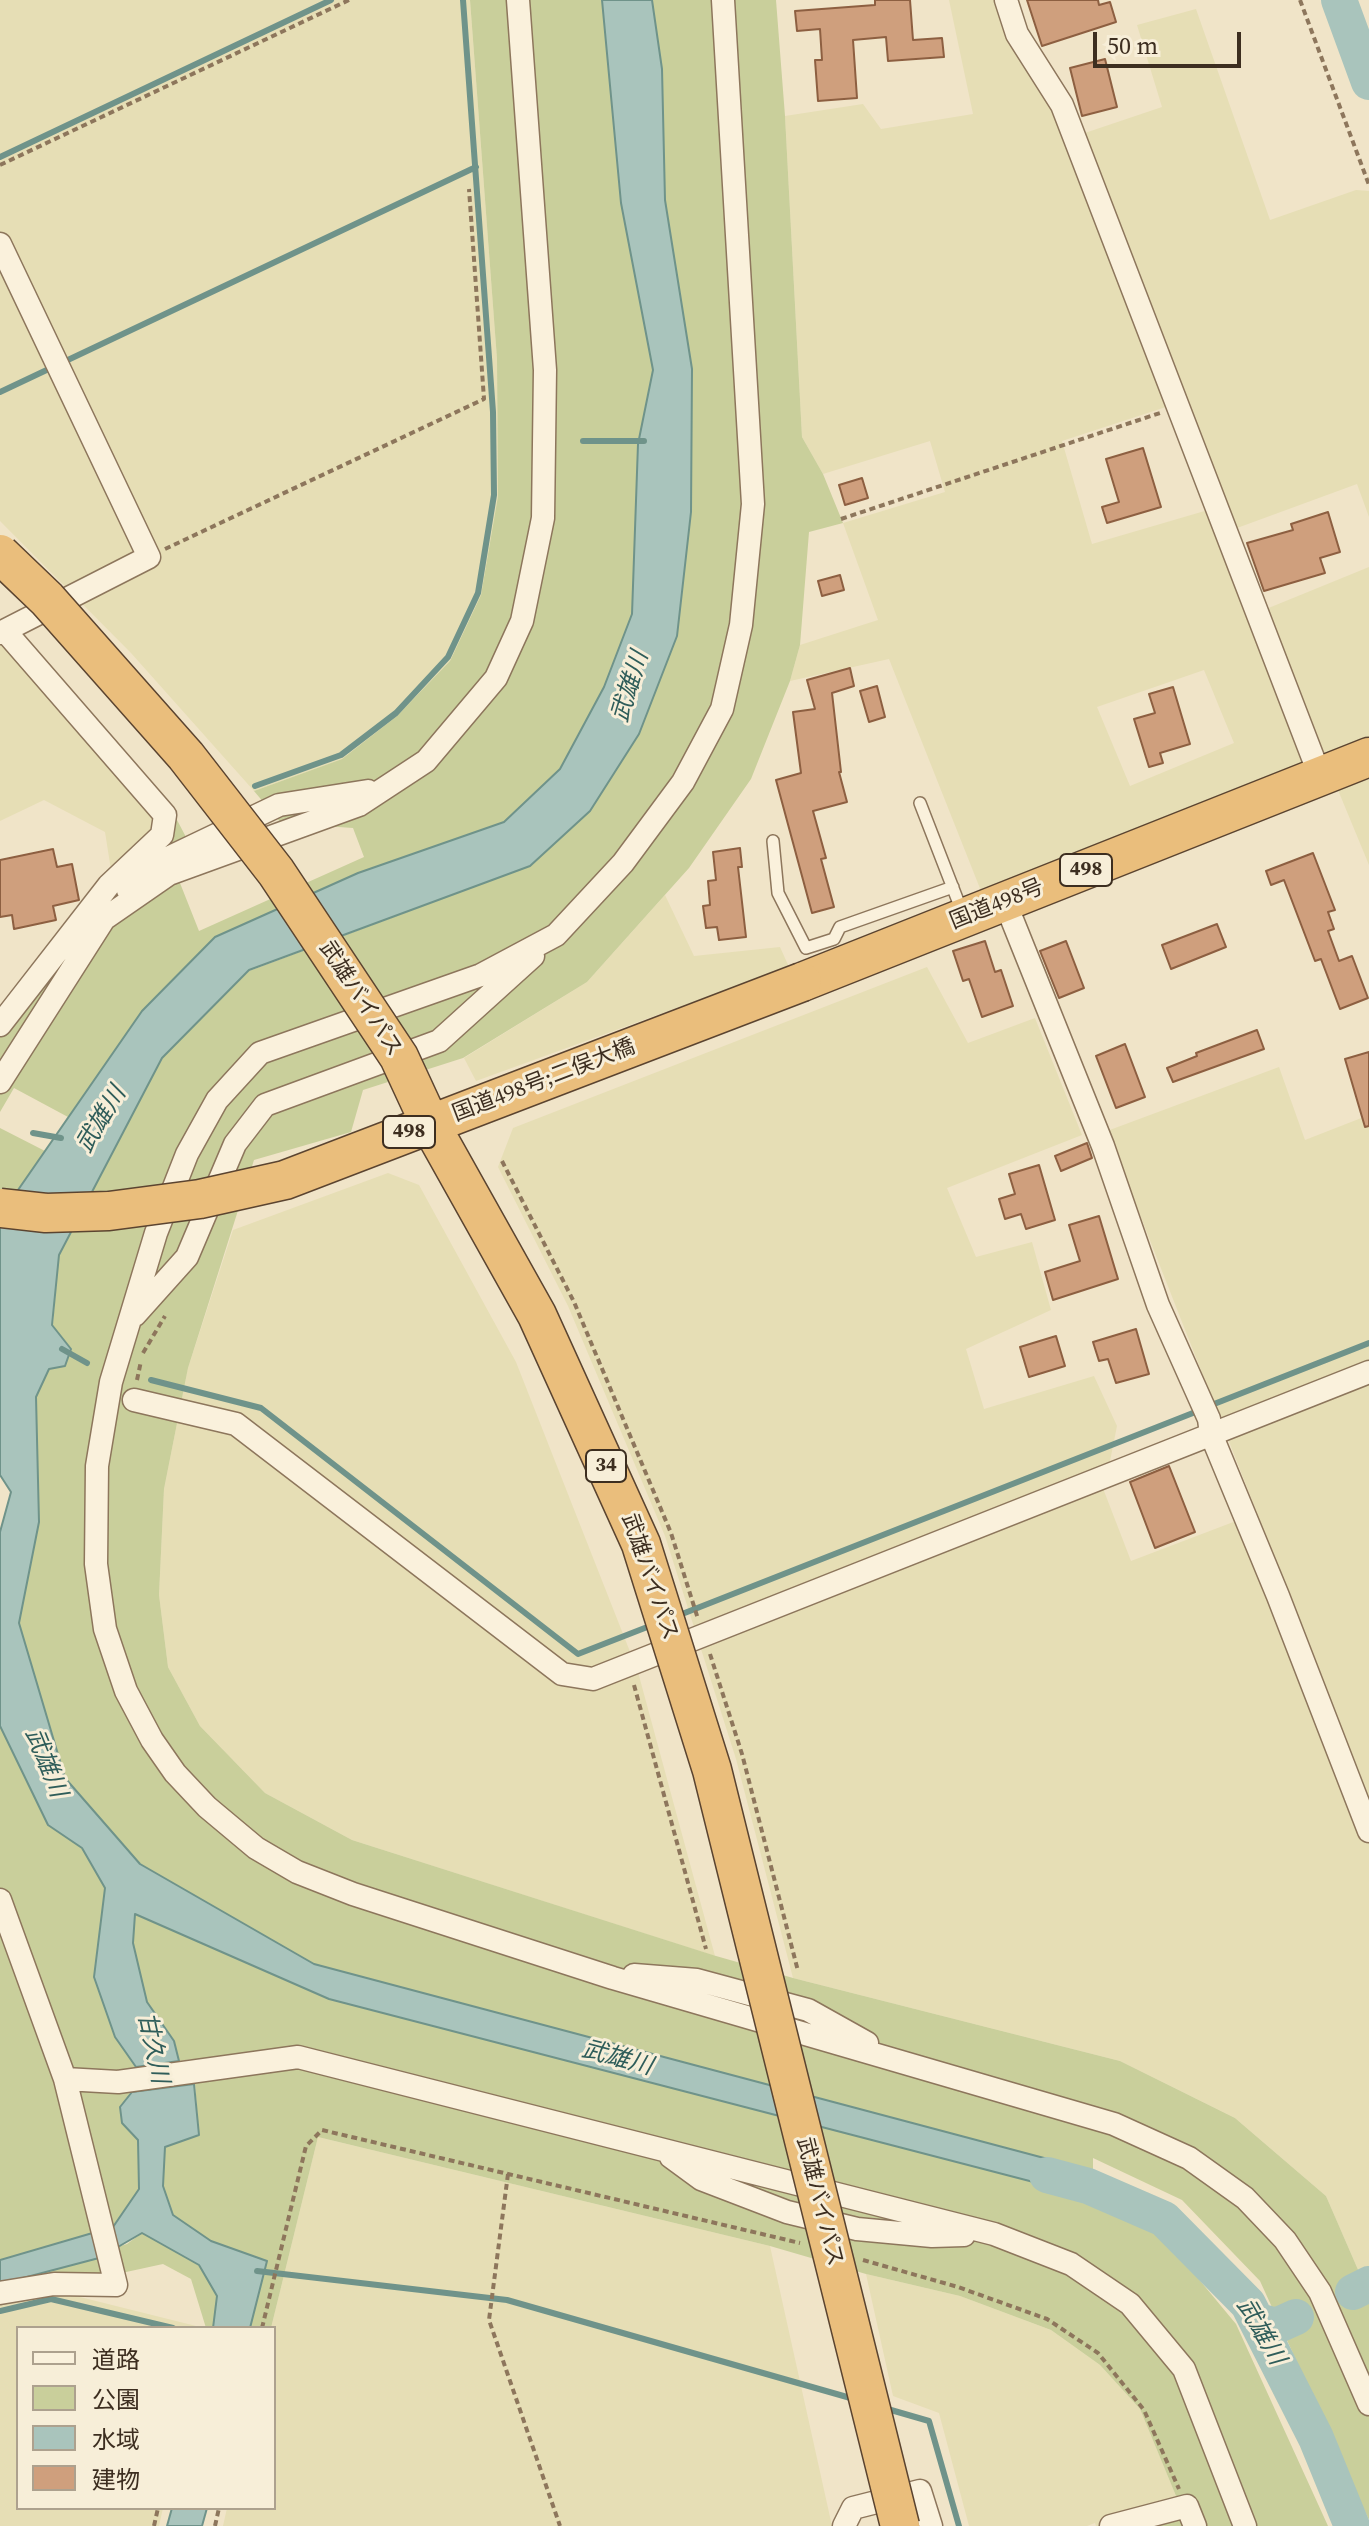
<!DOCTYPE html>
<html>
<head>
<meta charset="utf-8">
<style>
  body { margin:0 }
  #map { position:relative; width:1369px; height:2526px; overflow:hidden; background:#f0e4c8; font-family:"Source Serif 4","Noto Sans JP",serif }
  canvas { display:block }
  .legend { position:absolute; left:16px; top:2326px; width:260px; height:184px; box-sizing:border-box; background:#f7eed8; border:2px solid #ada18e; margin:0; padding:10px 14px; list-style:none; font-size:24px; color:#3d2e20 }
  .legend li { display:flex; align-items:center; gap:16px; height:40px }
  .legend b { width:40px; border:2px solid #ada18e }
  .scale { position:absolute; left:1093px; top:32px; width:148px; height:36px; box-sizing:border-box; border:4px solid #3d2e20; border-top:0; padding-left:10px; font-size:24px; line-height:28px; white-space:nowrap; color:#3d2e20; -webkit-text-stroke:6px #f7eed8; paint-order:stroke }
</style>
</head>
<body>
<div id="map">
<canvas width="1369" height="2526"></canvas>
<ul class="legend">
<li><b style="height:10px;background:#faf1dc"></b>道路</li>
<li><b style="height:22px;background:#c9cf9b"></b>公園</li>
<li><b style="height:22px;background:#a9c4bc"></b>水域</li>
<li><b style="height:22px;background:#cf9f7d"></b>建物</li>
</ul>
<div class="scale">50 m</div>
</div>
<script>
const ctx = document.querySelector('canvas').getContext('2d');
ctx.lineJoin = 'round';
function fill(path, color) {
  ctx.fillStyle = color;
  ctx.fill(path, 'evenodd');
}
function toPath(rows) {
  const path = new Path2D();
  for (const r of rows) {
    path.moveTo(r[0], r[1]);
    for (let i = 2; i < r.length; i += 2) path.lineTo(r[i], r[i + 1]);
  }
  return path;
}
function stroke(path, color, width, dash) {
  ctx.strokeStyle = color;
  ctx.lineWidth = width;
  ctx.lineCap = dash ? 'butt' : 'round';
  ctx.setLineDash(dash || []);
  ctx.stroke(path);
}
function write(font, color, halo, rows, align = 'center') {
  ctx.font = font + ' "Source Serif 4","Noto Sans JP",serif';
  ctx.lineWidth = 6;
  ctx.setLineDash([]);
  ctx.textBaseline = 'middle';
  ctx.strokeStyle = halo;
  ctx.fillStyle = color;
  for (const [text, x, y, turn = 0] of rows) {
    ctx.save();
    ctx.translate(x, y);
    ctx.rotate((+turn || 0) * Math.PI / 180);
    ctx.textAlign = isNaN(turn) ? turn : align;
    if (halo) ctx.strokeText(text, 0, 0);
    ctx.fillText(text, 0, 0);
    ctx.restore();
  }
}
const farmland = toPath([
  [0,0,470,0,497,359,498,496,481,595,450,661,397,716,342,759,254,791,131,653,0,521],
  [949,0,1002,0,1070,138,1162,107,1137,25,1196,9,1270,220,1356,190,1369,191,1369,517,1357,484,1218,535,1249,616,1369,567,1369,865,1326,761,983,896,889,659,790,681,800,645,878,620,843,523,945,492,930,441,823,474,802,437,785,116,863,104,881,129,973,114],
  [1169,406,1208,510,1092,544,1062,441],
  [1204,670,1234,743,1130,786,1097,707],
  [0,620,177,820,111,870,105,832,44,800,0,821],
  [665,895,694,956,780,947,789,967,476,1081,464,1058,587,982],
  [927,967,968,1043,1035,1018,1082,1135,947,1188,976,1257,1032,1242,1051,1310,966,1349,984,1409,1094,1376,1117,1426,1104,1491,1131,1561,1257,1513,1107,1131,1279,1067,1305,1140,1369,1115,1369,2295,1326,2196,1235,2118,1120,2061,793,1978,736,1759,665,1536,568,1306,498,1167,513,1128],
  [388,1173,419,1185,516,1362,638,1672,715,1956,352,1840,265,1793,200,1726,168,1667,159,1595,164,1489,188,1368,233,1230],
  [318,2137,770,2246,832,2526,223,2526,227,2508,274,2508,274,2328,271,2328],
  [866,2274,960,2296,1051,2330,1100,2365,1140,2409,1176,2496,1149,2511,1154,2526,1096,2526,1095,2523,1087,2526,969,2526,939,2413,893,2396],
  [48,2289,204,2328,18,2328,18,2508,163,2508,159,2526,0,2526,0,2302]
]);
const green = toPath([
  [470,0,602,0,621,203,653,370,638,444,632,614,604,687,560,769,504,822,358,873,142,1011,68,1117,14,1088,0,1112,0,1014,111,870,177,820,196,856,178,878,199,931,364,857,353,828,281,823,254,791,342,759,397,716,450,661,481,595,498,496,497,359],
  [652,0,776,0,785,116,802,437,823,474,843,523,809,532,800,645,790,681,751,779,689,868,587,982,463,1058,363,1090,351,1132,254,1160,188,1368,164,1489,159,1595,168,1667,200,1726,265,1793,352,1840,716,1956,793,1978,1120,2061,1235,2118,1326,2196,1369,2295,1369,2520,1260,2281,1182,2200,1093,2158,1093,2171,314,1964,140,1865,65,1778,19,1623,39,1522,36,1397,49,1369,59,1255,162,1058,249,971,530,866,639,734,665,200,662,69],
  [0,1128,45,1151,0,1216],
  [0,1726,48,1825,82,1848,105,1888,94,1977,115,2037,136,2067,132,2092,120,2107,122,2123,138,2140,139,2189,113,2227,0,2260],
  [135,1914,329,1999,1095,2198,1158,2230,1236,2324,1328,2526,1154,2526,1148,2511,1176,2496,1140,2409,1100,2365,1051,2330,960,2296,866,2274,770,2246,318,2137,271,2328,250,2328,266,2261,211,2241,172,2214,163,2186,165,2147,199,2134,193,2059,179,2061,174,2041,147,2002,133,1943],
  [142,2233,199,2265,217,2296,213,2328,206,2328,191,2279,163,2264,48,2289,0,2284,127,2244]
]);
const water = toPath([
  [602,0,652,0,662,69,665,200,692,369,691,512,677,636,639,734,590,811,530,866,249,970,162,1058,59,1255,52,1325,71,1349,65,1366,49,1369,36,1397,39,1522,19,1623,65,1778,140,1864,314,1964,1093,2171,1095,2198,329,1999,135,1914,133,1943,147,2002,174,2041,179,2061,136,2067,115,2037,94,1977,105,1888,82,1848,48,1825,0,1726,0,1532,11,1492,0,1475,0,1216,142,1011,215,937,358,873,504,822,560,769,604,687,632,614,638,444,653,370,621,203,602,0],
  [194,2084,199,2135,165,2147,163,2186,173,2215,211,2241,267,2261,250,2328,213,2328,217,2296,199,2265,142,2233,99,2258,0,2284,0,2260,113,2227,139,2189,138,2140,122,2123,120,2107,132,2092,194,2084],
  [172,2508,207,2508,202,2526,167,2526,172,2508]
]);
const stream = toPath([
  [0,157,331,0],
  [0,392,476,167],
  [583,441,644,441],
  [255,786,341,755,396,713,448,657,478,593,494,495,493,412,463,0],
  [33,1133,61,1138],
  [62,1349,87,1363],
  [151,1380,261,1408,578,1654,655,1624],
  [1209,1406,1369,1343],
  [677,1616,1198,1411],
  [257,2271,507,2300,854,2399],
  [0,2311,51,2299,173,2328],
  [884,2408,929,2421,959,2526]
]);
const river = toPath([
  [1339,0,1369,82],
  [1047,2175,1088,2186,1164,2219,1248,2304,1316,2438,1352,2526],
  [1353,2292,1369,2284],
  [1259,2321,1276,2326,1296,2317]
]);
const building = toPath([
  [875,0,910,0,913,40,942,38,944,57,888,61,886,37,853,40,857,98,818,101,815,60,822,60,820,29,797,31,795,11,875,5,875,0],
  [1027,0,1098,0,1099,5,1110,2,1116,22,1042,46,1027,0],
  [1105,59,1117,107,1082,116,1070,68,1105,59],
  [1143,448,1161,507,1107,523,1102,507,1119,502,1106,459,1143,448],
  [862,478,868,498,845,505,839,485,862,478],
  [1328,512,1340,552,1320,558,1325,573,1264,591,1247,543,1293,530,1291,524,1328,512],
  [840,575,844,590,822,596,818,581,840,575],
  [850,668,854,686,832,693,841,772,839,772,847,802,813,811,826,858,821,859,834,907,812,913,776,780,801,773,793,712,815,709,807,680,850,668],
  [877,686,885,717,869,722,860,691,877,686],
  [1173,687,1190,744,1160,753,1163,763,1149,767,1134,719,1155,713,1149,694,1173,687],
  [740,848,742,867,738,867,746,937,719,940,717,927,706,928,703,906,710,905,708,881,716,880,713,852,740,848],
  [53,849,57,867,72,864,79,900,53,906,56,920,14,929,12,915,0,917,0,860,53,849],
  [1313,853,1335,910,1328,912,1334,929,1328,931,1339,961,1352,956,1368,998,1340,1009,1321,959,1315,961,1284,880,1271,885,1266,871,1313,853],
  [1217,924,1226,947,1171,969,1162,945,1217,924],
  [985,941,995,972,1001,970,1013,1006,982,1017,969,979,963,981,953,951,985,941],
  [1066,941,1084,988,1059,998,1040,951,1066,941],
  [1257,1030,1264,1049,1173,1082,1167,1068,1197,1056,1196,1053,1257,1030],
  [1125,1044,1145,1097,1116,1108,1096,1056,1125,1044],
  [1369,1052,1369,1126,1365,1127,1345,1059,1369,1052],
  [1087,1143,1092,1158,1061,1171,1055,1156,1087,1143],
  [1039,1165,1055,1220,1026,1229,1021,1214,1005,1219,999,1199,1015,1194,1009,1174,1039,1165],
  [1099,1216,1118,1279,1053,1300,1045,1272,1080,1261,1069,1225,1099,1216],
  [1136,1329,1149,1374,1116,1383,1108,1359,1099,1361,1093,1342,1136,1329],
  [1056,1336,1065,1366,1029,1377,1020,1347,1056,1336],
  [1169,1466,1195,1532,1155,1548,1130,1482,1169,1466]
]);
const path = toPath([
  [1300,0,1369,185],
  [0,165,349,0],
  [841,519,1160,413],
  [165,549,484,399,469,189],
  [502,1161,574,1302,671,1533,698,1619],
  [143,1353,165,1316],
  [137,1380,141,1361],
  [710,1654,742,1754,798,1971],
  [634,1685,706,1949],
  [508,2174,489,2320,560,2526],
  [863,2260,958,2287,1047,2319,1098,2353,1144,2410,1179,2489],
  [262,2328,306,2146,322,2130,800,2243],
  [154,2526,158,2508],
  [215,2526,219,2508]
]);
const service = toPath([
  [920,803,963,914],
  [773,841,778,893,806,948,834,939,840,927,953,887]
]);
const minor = toPath([
  [723,0,753,504,741,625,722,709,683,782,623,863,556,935,481,975,260,1053,217,1100,187,1154,156,1233,111,1382,97,1466,96,1564,105,1629,126,1691,152,1740,175,1773,207,1807,256,1848,297,1872,353,1894,613,1978,1114,2124,1189,2158,1245,2198,1285,2240,1320,2292,1369,2404],
  [1006,0,1017,34,1062,105,1320,776],
  [0,244,149,557,0,633],
  [128,890,143,870,279,805,368,791],
  [1005,902,1103,1146,1158,1305,1209,1419,1211,1434,1278,1596,1369,1831],
  [0,1025,109,885,162,835,165,815,5,631],
  [0,1082,104,919,169,874,359,805,426,761,496,678,522,621,543,518,545,370,518,0],
  [135,1315,187,1257,235,1144,265,1105,439,1041,533,956],
  [134,1400,236,1424,562,1674,593,1679,1369,1372],
  [0,1900,65,2079,116,2285,54,2284,0,2293],
  [634,1975,697,1980,808,2010,867,2043],
  [65,2079,118,2082,298,2057,994,2234,1071,2264,1130,2304,1184,2369,1245,2526],
  [671,2157,701,2179,787,2212,857,2229,932,2236,964,2235],
  [844,2526,853,2508,920,2491,931,2526],
  [1111,2526,1187,2506,1195,2526]
]);
const trunk = toPath([
  [802,982,1369,757]
]);
const trunkBridge = toPath([
  [0,554,47,599,186,756,276,872,399,1057,430,1124,537,1315,641,1544,712,1770,900,2526],
  [0,1208,46,1213,109,1211,200,1199,285,1180,802,982]
]);
const shields = [
  [1086,870,52],
  [409,1132,52],
  [606,1466,40]
];
const shieldNames = [
  ["498",1086,870],
  ["498",409,1132],
  ["34",606,1466]
];
const streetNames = [
  ["国道498号",997,905,-22],
  ["武雄バイパス",360,999,57],
  ["国道498号;二俣大橋",544,1081,-21],
  ["武雄バイパス",649,1577,71],
  ["武雄バイパス",819,2202,76]
];
const waterNames = [
  ["武雄川",631,687,-73],
  ["武雄川",102,1120,-59],
  ["武雄川",45,1763,68],
  ["甘久川",152,2048,78],
  ["武雄川",617,2059,15],
  ["武雄川",1260,2332,60]
];
fill(farmland, '#e6deb5');
fill(green, '#c9cf9b');
fill(water, '#a9c4bc');
stroke(water, '#6f938a', 2);
stroke(stream, '#6f938a', 6);
stroke(river, '#a9c4bc', 36);
fill(building, '#cf9f7d');
stroke(building, '#8d5f41', 2);
stroke(service, '#8d765c', 14);
stroke(minor, '#8d765c', 25);
stroke(trunk, '#5b4430', 41);
stroke(path, '#8d765c', 4, [6, 4]);
stroke(service, '#faf1dc', 11);
stroke(minor, '#faf1dc', 22);
stroke(trunk, '#eabe7c', 38);
stroke(trunkBridge, '#5b4430', 41, []);
stroke(trunkBridge, '#eabe7c', 38);
for (const [x, y, w] of shields) {
  const box = new Path2D();
  box.roundRect(x - w / 2, y - 16, w, 32, 6);
  ctx.fillStyle = '#f7eed8';
  ctx.fill(box);
  stroke(box, '#3d2e20', 2);
}
write('bold 20px', '#3d2e20', null, shieldNames);
write('22px', '#3d2e20', '#f7eed8', streetNames);
write('italic 24px', '#2f5d5a', '#f7eed8', waterNames);
</script>
</body>
</html>
